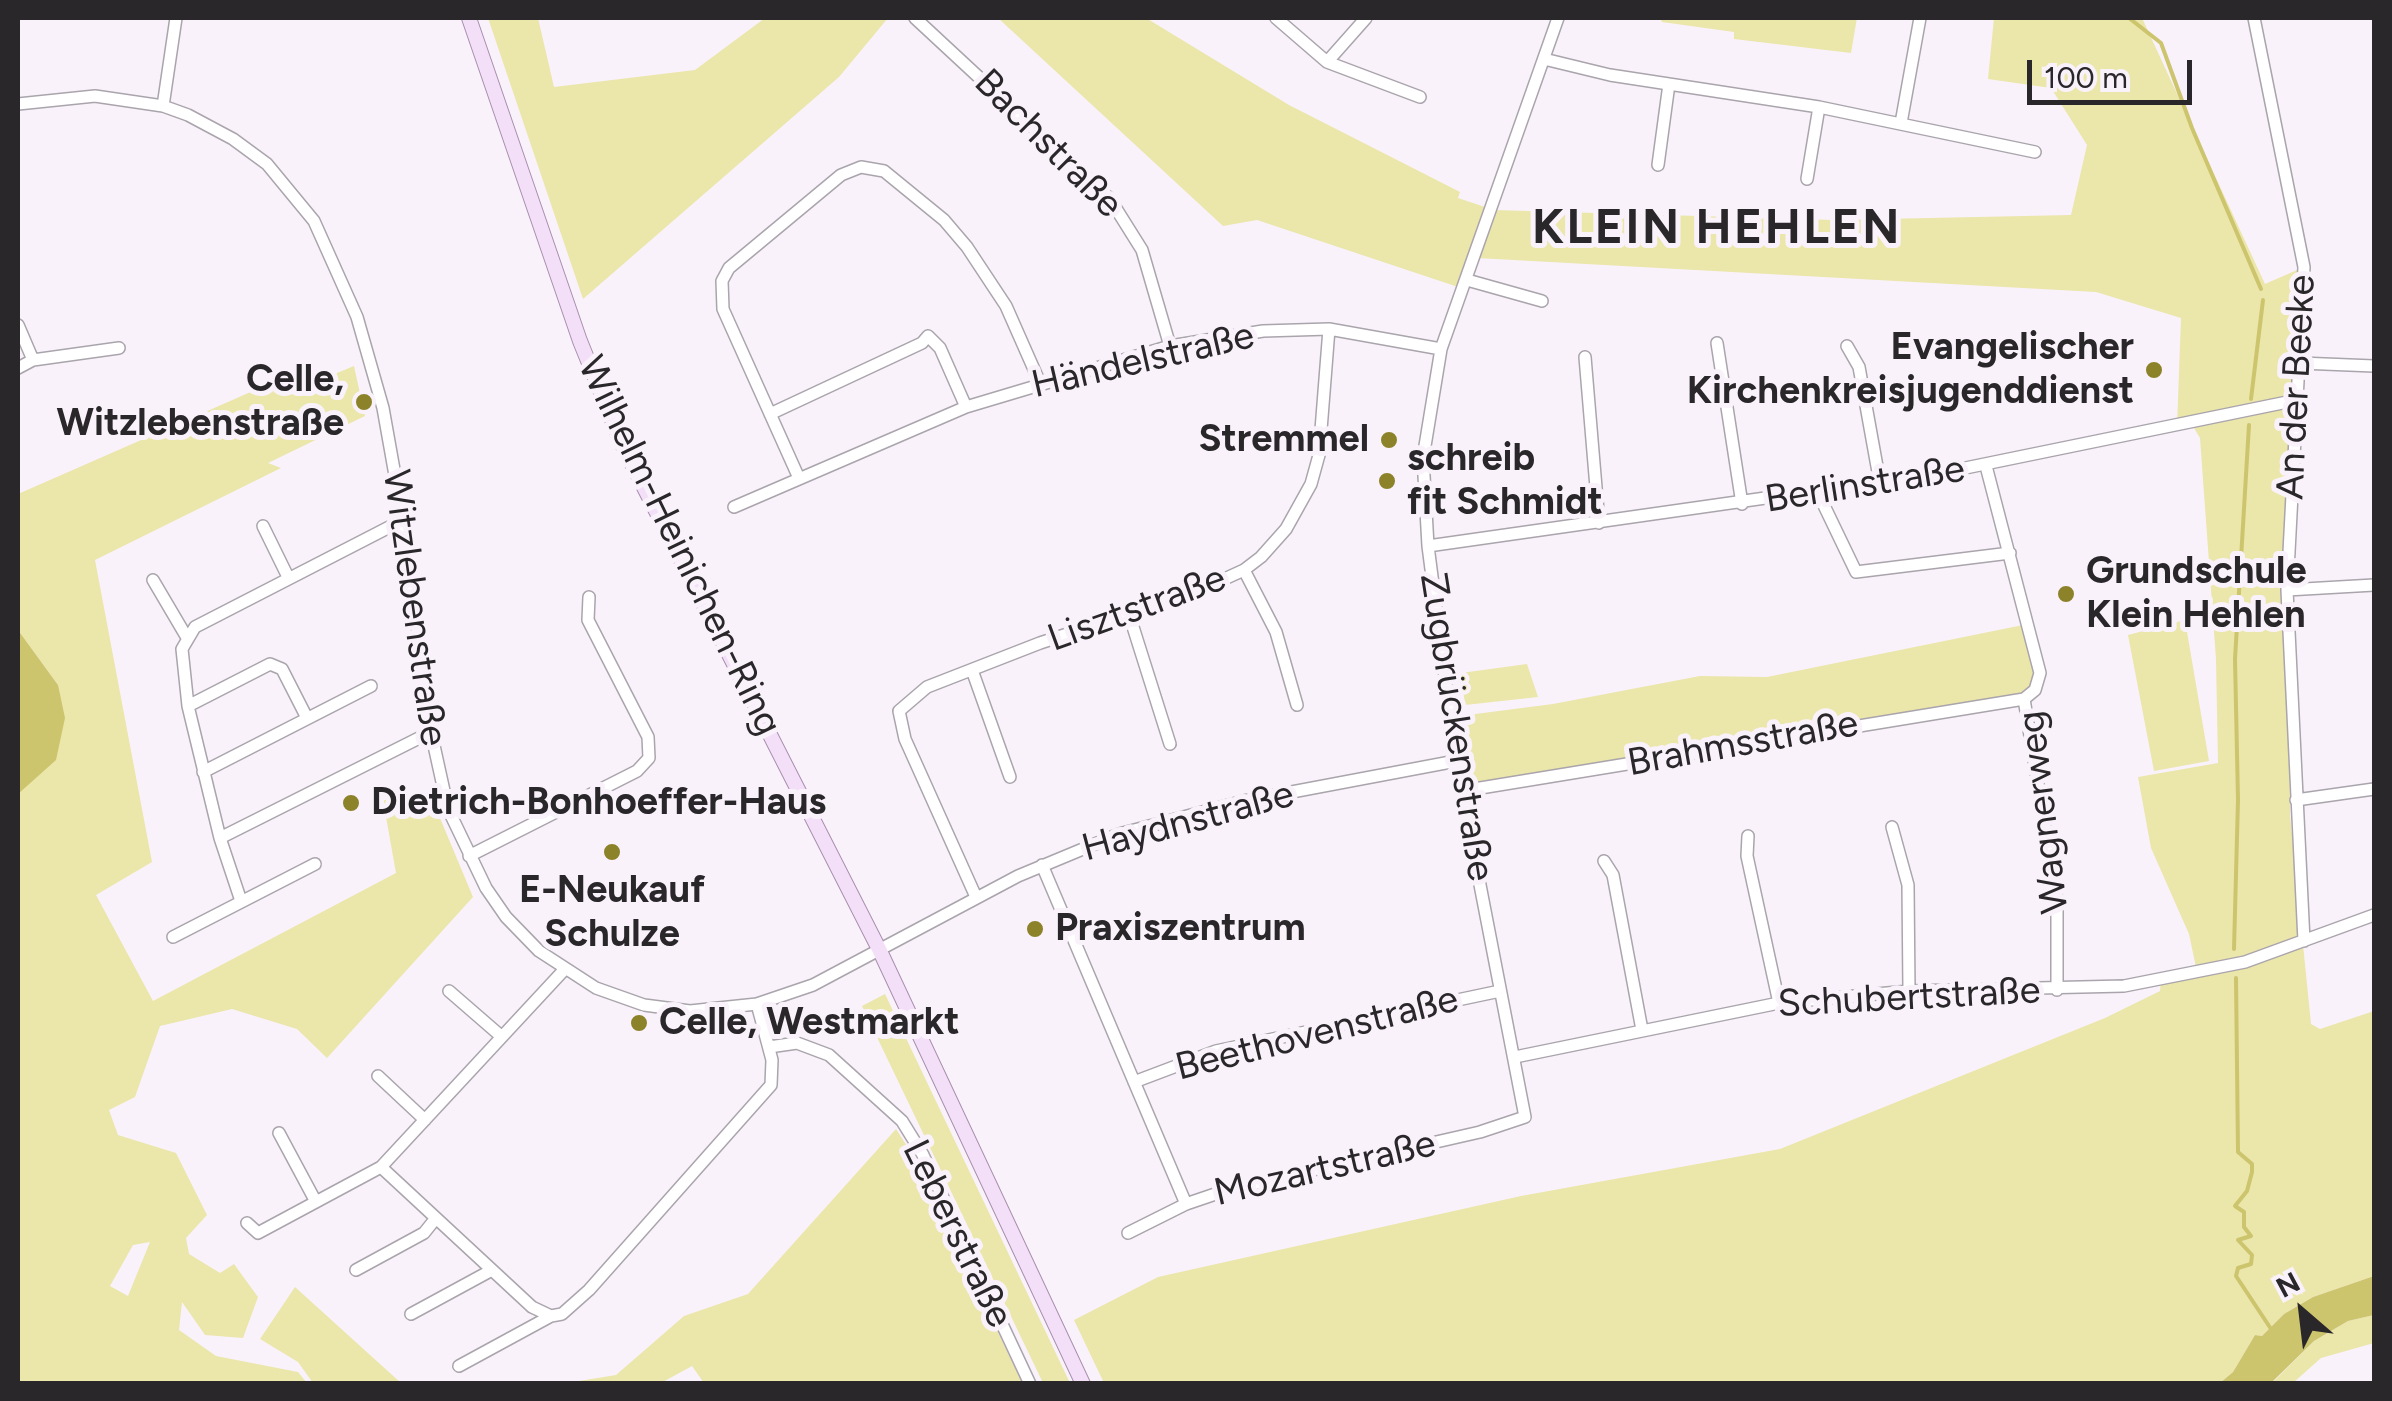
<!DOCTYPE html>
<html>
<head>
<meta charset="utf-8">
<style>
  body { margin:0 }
  #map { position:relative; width:2392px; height:1401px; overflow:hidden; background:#f9f2fb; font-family:Figtree,sans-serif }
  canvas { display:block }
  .frame { position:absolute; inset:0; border:20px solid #2a272a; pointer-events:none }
  .north { position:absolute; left:2252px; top:1261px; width:100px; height:100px; -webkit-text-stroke:8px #f9f2fb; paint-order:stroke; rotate:332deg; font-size:28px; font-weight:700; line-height:40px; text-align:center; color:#2a272a }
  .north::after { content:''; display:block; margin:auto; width:35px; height:45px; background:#2a272a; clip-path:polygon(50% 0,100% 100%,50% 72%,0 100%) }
  .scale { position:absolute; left:2027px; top:60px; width:165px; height:45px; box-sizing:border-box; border:5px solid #2a272a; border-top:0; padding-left:12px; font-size:30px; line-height:35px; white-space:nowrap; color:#2a272a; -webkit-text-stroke:8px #f9f2fb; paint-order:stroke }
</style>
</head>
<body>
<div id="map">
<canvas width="2392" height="1401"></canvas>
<div class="frame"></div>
<div class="north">N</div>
<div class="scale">100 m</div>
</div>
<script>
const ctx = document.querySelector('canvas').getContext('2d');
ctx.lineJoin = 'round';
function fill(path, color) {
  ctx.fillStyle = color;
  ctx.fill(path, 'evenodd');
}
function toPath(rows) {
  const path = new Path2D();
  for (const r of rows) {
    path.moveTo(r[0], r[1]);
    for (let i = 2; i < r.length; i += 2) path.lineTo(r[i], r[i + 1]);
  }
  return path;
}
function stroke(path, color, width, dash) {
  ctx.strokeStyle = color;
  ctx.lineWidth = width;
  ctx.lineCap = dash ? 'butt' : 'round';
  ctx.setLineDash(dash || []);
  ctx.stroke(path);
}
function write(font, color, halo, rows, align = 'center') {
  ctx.font = font + ' Figtree,sans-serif';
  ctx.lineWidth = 10;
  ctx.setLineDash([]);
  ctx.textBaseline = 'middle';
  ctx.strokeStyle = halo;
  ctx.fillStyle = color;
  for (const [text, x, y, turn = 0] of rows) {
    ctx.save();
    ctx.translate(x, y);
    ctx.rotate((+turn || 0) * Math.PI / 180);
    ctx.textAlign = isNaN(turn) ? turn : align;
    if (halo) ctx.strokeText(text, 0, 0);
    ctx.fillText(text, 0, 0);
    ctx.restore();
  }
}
const green = toPath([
  [488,18,538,18,554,87,695,70,765,18,888,18,839,77,583,299],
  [998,18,1146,18,1289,105,1460,192,1458,198,1494,210,1835,220,2071,215,2087,145,2051,88,1988,79,1994,18,2142,18,2265,284,2304,267,2289,663,2290,815,2311,1024,2320,1029,2374,1011,2374,1276,2313,1297,2284,1314,2262,1336,2255,1335,2233,1372,2220,1383,1104,1383,1074,1320,1158,1277,1521,1196,1780,1149,2105,1018,2160,991,2161,980,2197,972,2189,934,2151,848,2138,777,2218,763,2216,659,2200,438,2191,423,2177,427,2181,318,2096,292,1477,258,1467,290,1257,220,1223,226],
  [1660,18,1857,18,1851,53,1734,39,1734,32,1662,22],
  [354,366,365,416,268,463,281,468,95,560,152,862,96,895,153,1001,396,873,383,800,432,799,473,897,327,1058,297,1029,232,1009,160,1026,135,1097,109,1110,118,1135,176,1153,207,1215,186,1238,189,1254,220,1273,234,1264,258,1297,243,1338,205,1335,182,1302,179,1330,216,1356,298,1372,307,1383,18,1383,18,794,58,685,18,630,18,494,278,380,293,391],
  [150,1242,128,1296,110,1286,133,1245],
  [2185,620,2209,761,2154,771,2128,635],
  [2028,624,2040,673,2024,699,1462,791,1452,717,1553,704,1700,676,1767,677],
  [1527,664,1538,697,1465,705,1461,673],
  [885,994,1070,1383,1043,1383,862,1006],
  [896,1129,916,1160,1022,1383,704,1383,692,1366,661,1383,567,1383,616,1375,684,1316,748,1294],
  [295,1287,401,1383,313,1383,298,1362,260,1339],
  [2374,1315,2374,1343,2321,1358,2293,1383,2271,1384,2314,1341,2348,1321]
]);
const water = toPath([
  [18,630,58,685,65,718,56,760,18,794],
  [2374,1276,2374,1315,2348,1321,2314,1341,2271,1383,2220,1383,2233,1372,2255,1335,2262,1336,2284,1314,2313,1297]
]);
const stream = toPath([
  [2129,18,2161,43,2192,128,2261,289],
  [2251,399,2263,300],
  [2234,949,2238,800,2235,659,2249,425],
  [2236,978,2238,1152,2252,1164,2252,1172,2247,1191,2235,1206,2244,1212,2244,1227,2251,1236,2238,1240,2252,1255,2251,1264,2238,1268,2236,1276,2273,1332]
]);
const minor = toPath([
  [915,18,1110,199,1142,250,1170,346],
  [1276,18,1327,62,1420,97],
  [2254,18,2304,267,2287,590,2304,941],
  [1544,59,1610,75,1819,107,2035,152],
  [1327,62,1366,18],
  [18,104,95,96,163,106,188,115,233,139,267,164,314,221,357,317,383,408,403,520,431,732,448,809,486,888,506,917,539,951,596,988,644,1005,690,1011,757,1004,813,985,1018,876,1119,834,1244,801,1456,761],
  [163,106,176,18],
  [1901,123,1920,18],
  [1658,165,1669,84],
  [1807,179,1819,107],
  [1467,280,1542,301],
  [18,325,33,360],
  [1717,343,1742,504],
  [1847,346,1859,367,1880,483],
  [1585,357,1599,523],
  [2300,363,2374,366],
  [18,368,33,360,119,348],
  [770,414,922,343,928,336,940,348,966,407],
  [1986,466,2040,673,2035,690,2024,699,2057,900,2057,990],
  [798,476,723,309,722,281,729,268,841,175,861,167,884,171,944,220,967,247,1006,306,1040,383],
  [1818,493,1856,572,2010,553],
  [734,507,966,407,1170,346,1263,331,1329,329,1441,349],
  [403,520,195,627,182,649,188,706,220,838,431,732],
  [263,526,288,577],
  [1428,546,1941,473,2297,400],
  [1244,570,1276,632,1297,705],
  [153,580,186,636],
  [2287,590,2374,585],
  [1128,611,1170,744],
  [972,670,1010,777],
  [188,706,270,664,282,669,307,718],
  [203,772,371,686],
  [1462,791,2024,699],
  [2296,800,2374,789],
  [1892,827,1908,885,1909,991],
  [1748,836,1747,856,1779,1003],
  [220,838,241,901],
  [469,856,637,771,649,758,648,737,588,620,589,597],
  [1604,861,1613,875,1642,1030],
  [1042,865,1186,1204],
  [976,897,905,739,899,711,927,687,1040,643,1198,591,1244,570,1261,557,1286,529,1311,484,1319,455,1329,329],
  [173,937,315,864],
  [449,991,502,1037],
  [769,1047,797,1043,829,1055,902,1121,923,1155,1030,1384],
  [1515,1057,1779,1003,1909,991,2124,986,2245,962,2374,915],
  [378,1076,425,1120],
  [1134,1082,1216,1051,1500,991],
  [279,1133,316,1202],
  [381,1167,532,1307,551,1316,562,1314,589,1290,771,1085,772,1060,757,1004],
  [247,1223,258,1233,381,1167,564,970],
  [1128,1233,1186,1204,1230,1189,1480,1132,1525,1117,1456,761,1428,546,1423,458,1441,349,1558,18],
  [356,1270,424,1233,436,1218],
  [411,1314,492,1270],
  [459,1366,551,1316]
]);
const major = toPath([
  [469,18,580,341,621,442,879,949,1083,1384]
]);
const markers = [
  [2154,370,10,"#8c822a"],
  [364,402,10,"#8c822a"],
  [1389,440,10,"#8c822a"],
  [1387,481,10,"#8c822a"],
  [2066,594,10,"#8c822a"],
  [351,803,10,"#8c822a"],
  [612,852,10,"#8c822a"],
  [1035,929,10,"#8c822a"],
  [639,1023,10,"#8c822a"]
];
const streetNames = [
  ["Bachstraße",1048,144,45],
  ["Händelstraße",1143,361,-13],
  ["An der Beeke",2297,387,-87],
  ["Berlinstraße",1865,485,-9],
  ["Wilhelm-Heinichen-Ring",679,546,64],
  ["Witzlebenstraße",414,608,82],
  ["Lisztstraße",1137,609,-20],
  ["Zugbrückenstraße",1456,727,81],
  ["Brahmsstraße",1743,744,-10],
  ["Wagnerweg",2044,812,-97],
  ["Haydnstraße",1188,822,-15],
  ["Schubertstraße",1909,998,-3],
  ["Beethovenstraße",1317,1034,-14],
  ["Mozartstraße",1325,1169,-13],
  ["Leberstraße",957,1234,64]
];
const poiNames = [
  ["Evangelischer",2134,348,"right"],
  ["Kirchenkreisjugenddienst",2134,392,"right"],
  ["Celle,",344,380,"right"],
  ["Witzlebenstraße",344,424,"right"],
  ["Stremmel",1369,440,"right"],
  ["schreib",1407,459],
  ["fit Schmidt",1407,503],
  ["Grundschule",2086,572],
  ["Klein Hehlen",2086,616],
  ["Dietrich-Bonhoeffer-Haus",371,803],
  ["E-Neukauf",612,891,"center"],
  ["Schulze",612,935,"center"],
  ["Praxiszentrum",1055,929],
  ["Celle, Westmarkt",659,1023]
];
const districtNames = [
  ["KLEIN HEHLEN",1717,229]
];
fill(green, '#ebe6aa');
fill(water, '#cdc46e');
stroke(stream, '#cdc46e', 4);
stroke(minor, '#aaa4ac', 14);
stroke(major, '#a890ad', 16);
stroke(minor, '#fff', 11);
stroke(major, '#f4dff8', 14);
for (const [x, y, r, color] of markers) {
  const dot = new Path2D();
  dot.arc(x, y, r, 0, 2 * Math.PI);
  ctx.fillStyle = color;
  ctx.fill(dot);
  stroke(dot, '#f9f2fb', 4);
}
write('38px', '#2a272a', '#f9f2fb', streetNames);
write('bold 38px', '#2a272a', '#f9f2fb', poiNames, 'left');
ctx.letterSpacing = '2.5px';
write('bold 48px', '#2a272a', '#f9f2fb', districtNames);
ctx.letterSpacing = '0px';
</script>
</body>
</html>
